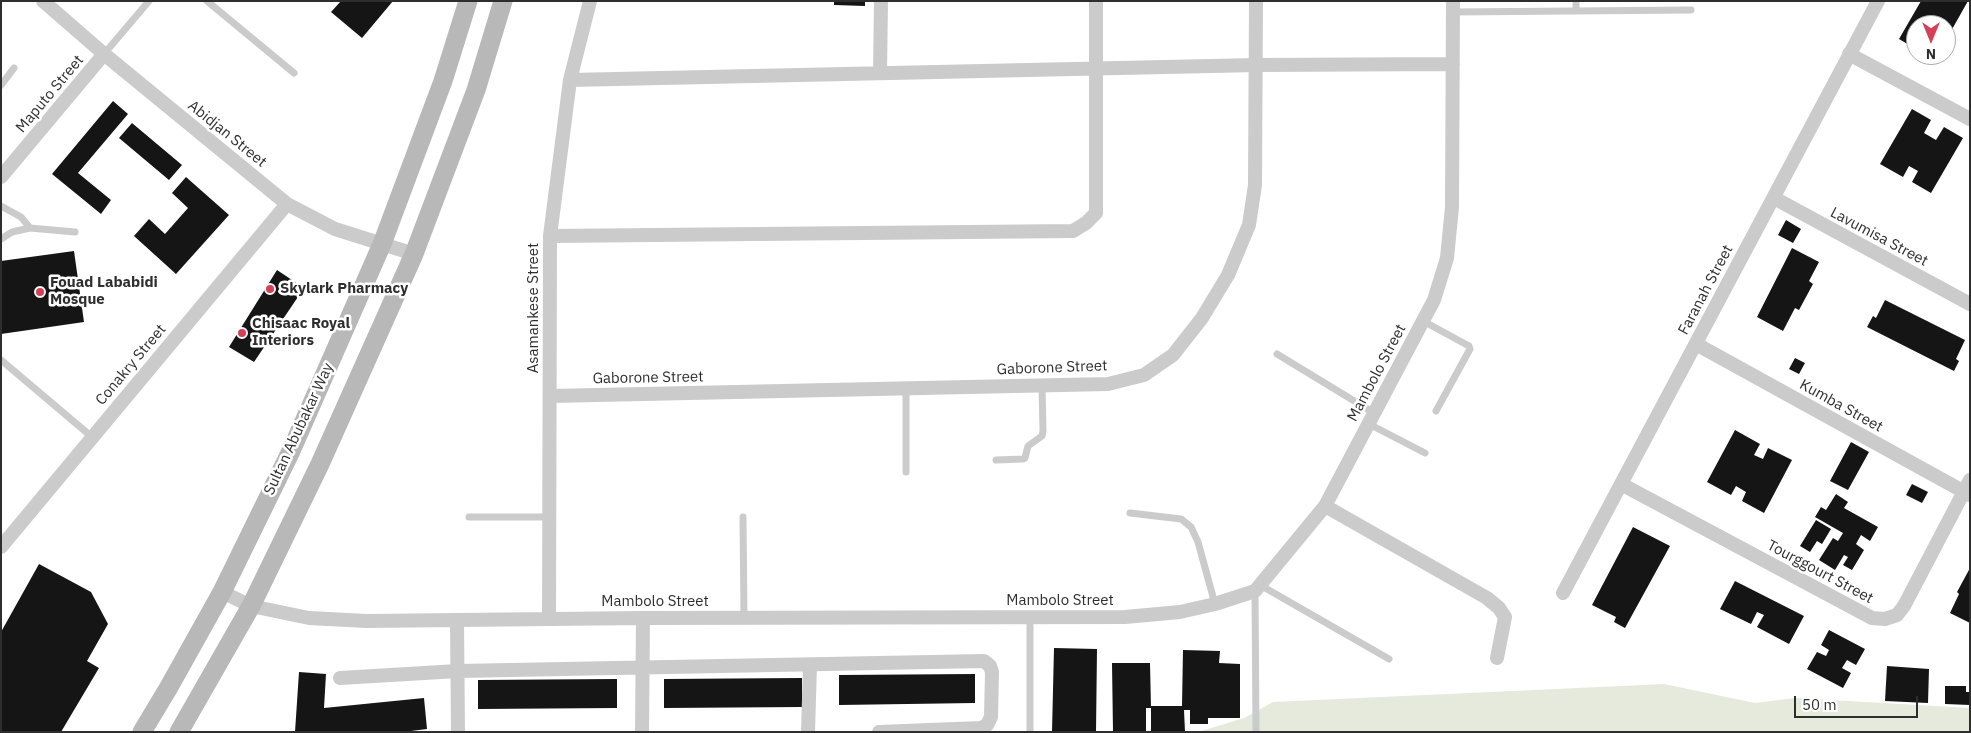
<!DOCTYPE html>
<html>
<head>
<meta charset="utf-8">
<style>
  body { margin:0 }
  #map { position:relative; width:1971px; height:733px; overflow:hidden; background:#fff; font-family:"IBM Plex Sans",sans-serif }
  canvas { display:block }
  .frame { position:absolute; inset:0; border:2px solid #2e2e2e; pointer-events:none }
  .north { position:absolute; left:1906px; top:15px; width:50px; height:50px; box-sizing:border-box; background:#fff; border:1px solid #ababab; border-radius:50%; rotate:180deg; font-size:14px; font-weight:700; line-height:20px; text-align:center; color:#2e2e2e }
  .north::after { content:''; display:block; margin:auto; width:18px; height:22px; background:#d54058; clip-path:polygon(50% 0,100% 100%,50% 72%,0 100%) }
  .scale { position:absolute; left:1794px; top:696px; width:124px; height:22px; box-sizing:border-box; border:2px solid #2e2e2e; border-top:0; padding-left:6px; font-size:15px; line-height:18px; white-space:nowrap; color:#2e2e2e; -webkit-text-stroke:4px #fff; paint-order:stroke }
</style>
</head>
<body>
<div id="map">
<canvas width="1971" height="733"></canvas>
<div class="frame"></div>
<div class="north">N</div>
<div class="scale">50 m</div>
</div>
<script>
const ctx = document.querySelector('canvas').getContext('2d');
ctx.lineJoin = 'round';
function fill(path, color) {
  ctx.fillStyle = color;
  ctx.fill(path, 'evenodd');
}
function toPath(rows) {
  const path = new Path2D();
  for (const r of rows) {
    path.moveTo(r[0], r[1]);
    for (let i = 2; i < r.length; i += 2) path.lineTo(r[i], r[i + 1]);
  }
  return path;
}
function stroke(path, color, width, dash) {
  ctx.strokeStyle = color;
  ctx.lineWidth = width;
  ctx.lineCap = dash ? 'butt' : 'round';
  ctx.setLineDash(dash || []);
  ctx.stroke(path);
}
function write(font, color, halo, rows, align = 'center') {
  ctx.font = font + ' "IBM Plex Sans",sans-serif';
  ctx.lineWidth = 5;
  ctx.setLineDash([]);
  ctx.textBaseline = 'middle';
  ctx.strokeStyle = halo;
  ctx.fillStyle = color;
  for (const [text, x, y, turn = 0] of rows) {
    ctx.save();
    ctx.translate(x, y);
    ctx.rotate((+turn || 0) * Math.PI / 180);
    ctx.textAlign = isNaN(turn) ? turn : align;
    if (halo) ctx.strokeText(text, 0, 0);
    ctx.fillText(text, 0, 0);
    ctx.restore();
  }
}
const green = toPath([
  [1664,684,1755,703,1795,698,1970,708,1970,732,1198,732,1244,718,1273,702]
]);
const building = toPath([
  [341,1,393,1,362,38,331,12],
  [834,1,865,1,865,6,834,5],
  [1921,1,1968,1,1946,40,1946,25,1916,25,1916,49,1899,39],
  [113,101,128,114,78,173,111,200,101,214,52,174],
  [1912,109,1931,120,1924,133,1936,140,1944,127,1963,138,1931,193,1912,182,1918,171,1909,166,1903,177,1880,164],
  [132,123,182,165,169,180,119,138],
  [186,177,229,215,176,274,134,236,149,219,165,234,188,208,172,193],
  [1786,220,1801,229,1793,243,1778,235],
  [1792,248,1819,262,1809,281,1813,284,1799,310,1795,308,1783,331,1757,317],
  [74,251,84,322,1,334,1,261],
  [277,270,304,288,254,362,229,347],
  [1885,300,1965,340,1956,359,1959,361,1954,371,1867,327,1873,316,1876,318],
  [1795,358,1805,363,1799,374,1789,369],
  [1735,430,1760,444,1754,455,1763,459,1768,448,1792,460,1764,513,1742,501,1746,492,1736,486,1731,495,1707,482],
  [1851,442,1869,452,1848,490,1830,481],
  [1912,484,1928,492,1922,503,1906,495],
  [1836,494,1848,502,1844,508,1878,527,1870,541,1861,535,1856,544,1864,550,1852,570,1843,565,1848,557,1844,555,1835,570,1819,560,1833,538,1838,541,1843,533,1815,517,1821,507,1826,510],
  [1816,520,1831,529,1822,544,1817,541,1810,552,1800,546],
  [1633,527,1670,546,1625,628,1614,622,1616,617,1592,605],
  [39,564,91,592,108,624,87,661,99,668,61,732,1,732,1,632],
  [1970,568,1970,623,1950,613,1959,594,1957,592],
  [1735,581,1804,616,1789,644,1757,627,1764,615,1757,612,1751,624,1720,609],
  [1829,630,1865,649,1856,665,1847,660,1842,668,1851,673,1843,688,1807,669,1817,652,1826,656,1829,650,1821,645],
  [1054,648,1097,649,1096,732,1052,732],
  [1183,650,1220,651,1219,663,1240,664,1240,718,1208,718,1208,724,1190,724,1190,710,1184,710,1185,732,1151,732,1151,706,1182,706],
  [1112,663,1150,663,1151,708,1146,708,1146,732,1113,732],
  [1887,666,1929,669,1928,703,1885,701],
  [299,672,326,674,324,708,424,698,427,729,403,732,295,732],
  [975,674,975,703,839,705,839,675],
  [802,678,802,707,664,708,664,679],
  [617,679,617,708,478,709,478,680],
  [1945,686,1966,686,1966,692,1970,692,1970,705,1945,704]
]);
const lane = toPath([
  [207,1,294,73],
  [1576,1,1576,11],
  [1453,12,1691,10],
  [104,54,149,1],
  [1,85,14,68],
  [1,206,21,217,30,228],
  [1,239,12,232,30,228,75,232],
  [1423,321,1469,346,1470,349,1436,411],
  [1277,354,1374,413],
  [1,360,92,437],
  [906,388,906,472],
  [1369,424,1425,453],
  [996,460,1023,459,1025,458,1028,446,1042,436,1043,431,1042,386],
  [1130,513,1181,519,1191,527,1198,542,1215,604],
  [469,517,549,517],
  [743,517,744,618],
  [1260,585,1389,659],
  [1255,591,1256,732],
  [1030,617,1030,732]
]);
const street = toPath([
  [43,1,104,54,287,204,335,229,414,254],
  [1849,54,1970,119],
  [880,73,881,1],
  [570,80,1257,65,1453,64],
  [1,177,104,54],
  [1774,198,1970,304],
  [550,236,1073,231,1086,223,1096,213,1096,1],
  [1696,344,1970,495],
  [550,396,1108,384,1144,375,1173,355,1202,318,1228,275,1249,225,1255,185,1256,1],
  [1621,484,1872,618,1885,619,1897,615,1904,606,1970,480],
  [1325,506,1487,598,1499,608,1505,617,1497,658],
  [1,547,287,204],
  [222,592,251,606,309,618,366,621,643,618,1125,617,1180,612,1215,604,1255,591,1325,506,1434,300,1447,258,1452,207,1453,1],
  [1563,593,1878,1],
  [549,619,550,236,570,80,590,1],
  [457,621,458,732],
  [340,678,458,671,984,661,990,666,992,672,991,717,987,725,981,728,879,732],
  [642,732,643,618],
  [808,732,810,665]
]);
const secondary = toPath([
  [142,732,169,687,222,592,291,451,382,244,443,81,468,1],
  [179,732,251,606,320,464,414,254,476,90,503,1]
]);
const markers = [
  [270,289,5,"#d54058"],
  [40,292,5,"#d54058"],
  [242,333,5,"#d54058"]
];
const streetNames = [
  ["Maputo Street",50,94,-50],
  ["Abidjan Street",227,134,39],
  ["Lavumisa Street",1879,237,28],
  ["Faranah Street",1706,290,-62],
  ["Asamankese Street",534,308,-90],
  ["Conakry Street",131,365,-50],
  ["Gaborone Street",1052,368,-2],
  ["Mambolo Street",1377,373,-62],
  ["Gaborone Street",648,378,-1],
  ["Kumba Street",1841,406,29],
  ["Sultan Abubakar Way",299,429,-65],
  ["Tourggourt Street",1820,572,28],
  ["Mambolo Street",1060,601],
  ["Mambolo Street",655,602]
];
const poiNames = [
  ["Fouad Lababidi",50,283],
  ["Mosque",50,300],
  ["Skylark Pharmacy",280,289],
  ["Chisaac Royal",252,324],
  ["Interiors",252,341]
];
fill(green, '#e6eadd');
fill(building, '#151515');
stroke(lane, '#cbcbcb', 7);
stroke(street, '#cbcbcb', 14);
stroke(secondary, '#b8b8b8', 19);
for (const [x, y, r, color] of markers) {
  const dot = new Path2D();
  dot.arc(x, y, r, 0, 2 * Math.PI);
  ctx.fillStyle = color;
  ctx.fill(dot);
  stroke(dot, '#fff', 2);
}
write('15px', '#2e2e2e', '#fff', streetNames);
write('bold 15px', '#2e2e2e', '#fff', poiNames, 'left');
</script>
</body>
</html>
